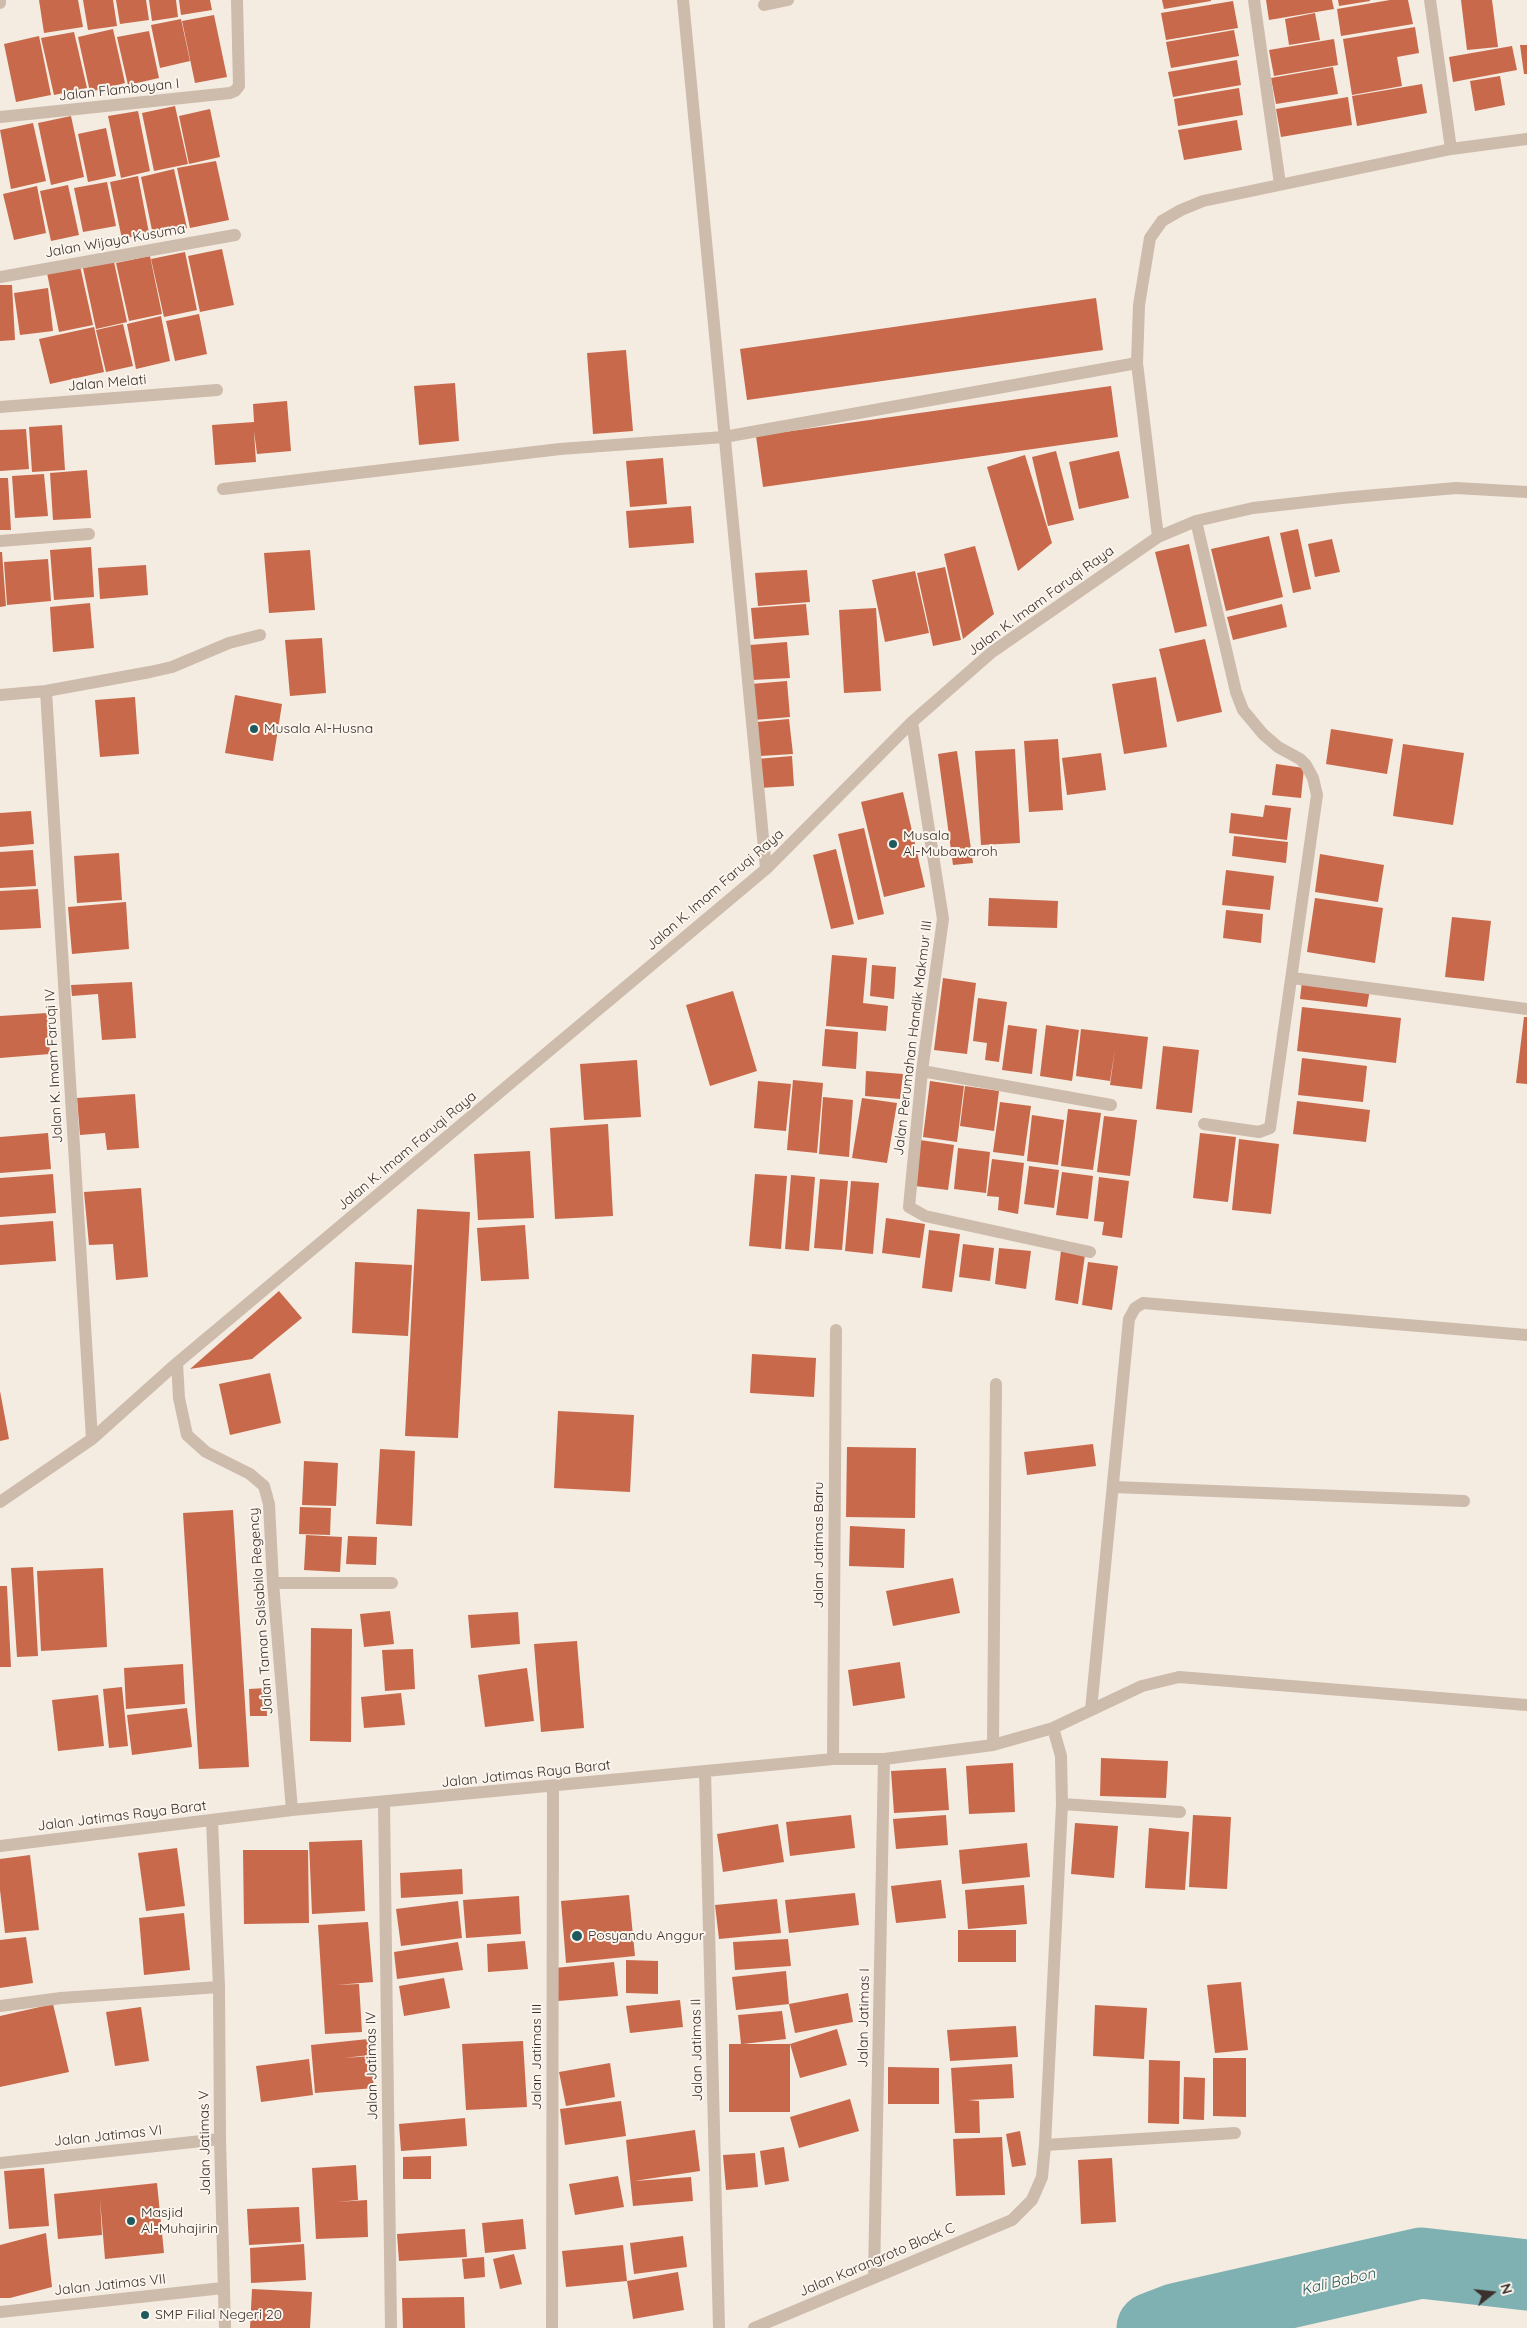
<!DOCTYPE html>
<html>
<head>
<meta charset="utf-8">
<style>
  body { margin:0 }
  #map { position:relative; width:1527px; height:2328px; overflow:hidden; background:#f4ebe1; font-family:Quicksand,sans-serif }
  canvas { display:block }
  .north { position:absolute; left:1467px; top:2268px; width:50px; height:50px; -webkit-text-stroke:4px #fbf5ee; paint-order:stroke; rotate:74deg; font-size:14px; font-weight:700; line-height:20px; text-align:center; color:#3b302b }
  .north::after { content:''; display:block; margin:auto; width:18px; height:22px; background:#3b302b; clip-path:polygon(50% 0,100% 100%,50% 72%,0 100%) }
</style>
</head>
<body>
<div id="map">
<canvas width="1527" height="2328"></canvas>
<div class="north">N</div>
</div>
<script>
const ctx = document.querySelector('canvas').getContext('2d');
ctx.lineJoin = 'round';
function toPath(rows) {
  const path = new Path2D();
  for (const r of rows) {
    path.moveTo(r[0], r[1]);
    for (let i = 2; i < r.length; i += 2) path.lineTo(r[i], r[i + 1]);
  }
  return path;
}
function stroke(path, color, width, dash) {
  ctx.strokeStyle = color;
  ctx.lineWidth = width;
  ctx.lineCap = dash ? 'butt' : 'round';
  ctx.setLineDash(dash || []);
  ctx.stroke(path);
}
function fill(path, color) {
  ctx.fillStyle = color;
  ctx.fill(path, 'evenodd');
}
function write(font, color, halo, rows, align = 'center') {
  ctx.font = font + ' Quicksand,sans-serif';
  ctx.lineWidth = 4;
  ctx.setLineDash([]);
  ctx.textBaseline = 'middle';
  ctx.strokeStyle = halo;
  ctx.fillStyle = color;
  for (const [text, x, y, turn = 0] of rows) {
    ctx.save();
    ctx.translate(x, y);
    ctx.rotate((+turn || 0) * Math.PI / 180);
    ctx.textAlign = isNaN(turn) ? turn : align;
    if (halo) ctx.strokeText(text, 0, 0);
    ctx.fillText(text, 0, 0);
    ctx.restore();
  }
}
const river = toPath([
  [1152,2328,1178,2318,1421,2263,1527,2275]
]);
const building = toPath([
  [39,0,78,0,83,27,44,33],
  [83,0,113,0,117,26,88,30],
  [116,0,146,0,149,20,120,24],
  [149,0,176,0,178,17,152,21],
  [179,0,210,0,212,10,181,15],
  [1162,0,1211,0,1211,1,1164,9],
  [1266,0,1332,0,1334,9,1269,20],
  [1338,0,1370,0,1370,1,1339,6],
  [1390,0,1408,0,1413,24,1341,36,1337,9],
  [1461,0,1492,0,1498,47,1467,50],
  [1233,1,1238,28,1166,40,1161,13],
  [1315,13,1320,40,1289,45,1285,19],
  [214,15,227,77,195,83,182,21],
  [181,19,190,61,160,68,151,25],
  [1415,27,1419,53,1397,57,1402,86,1352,95,1343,39],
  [113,29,125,83,90,92,78,37],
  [1234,30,1239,56,1171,68,1166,42],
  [149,31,159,78,128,85,117,37],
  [74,32,87,88,54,95,41,38],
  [39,36,51,95,16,102,4,44],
  [1334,39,1338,65,1274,76,1269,50],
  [1520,45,1527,45,1527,74,1524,74],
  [1512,46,1517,70,1453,82,1449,57],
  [1237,60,1241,85,1173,97,1168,72],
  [1333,67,1338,94,1276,104,1271,78],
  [1500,76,1505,105,1475,111,1470,81],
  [1422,84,1427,113,1357,126,1352,96],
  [1239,88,1243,115,1178,126,1174,99],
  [1348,97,1352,125,1281,137,1276,109],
  [175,106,188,164,154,171,142,113],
  [210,109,220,157,189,164,179,116],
  [138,111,150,171,121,178,108,116],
  [71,116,84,177,51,185,38,123],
  [1237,120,1242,150,1184,160,1178,130],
  [33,123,46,181,11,189,0,130],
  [106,128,116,176,88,182,78,134],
  [216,161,229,220,190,228,177,168],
  [174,169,187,228,153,235,141,177],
  [138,176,149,233,122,239,110,182],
  [107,182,116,226,83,232,74,188],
  [68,185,79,235,51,241,40,191],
  [37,186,46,233,14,240,3,194],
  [222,249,234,305,200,312,188,256],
  [185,252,197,310,164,317,151,259],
  [150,256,162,314,129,321,116,263],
  [114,262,127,322,96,329,83,268],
  [80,266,93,325,59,332,47,273],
  [0,285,12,285,15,340,0,341],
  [48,288,53,331,20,335,14,293],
  [1096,298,1103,350,747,400,740,349],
  [199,314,207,354,175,361,166,321],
  [161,316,170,361,136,369,127,324],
  [123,324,133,366,106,372,96,330],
  [94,327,104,372,50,384,39,339],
  [626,350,633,431,593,434,587,353],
  [455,383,459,441,419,445,414,386],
  [1111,386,1118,437,763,487,756,436],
  [287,401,291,451,257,454,254,431,256,462,215,465,212,425,254,422,253,404],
  [62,425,65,470,32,472,29,427],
  [26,429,29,469,0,471,0,430],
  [1056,451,1074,520,1048,526,1032,457],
  [1119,451,1129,498,1079,509,1069,462],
  [1025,455,1052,543,1018,571,987,467],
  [663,458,667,504,630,507,626,461],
  [87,470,91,518,53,520,50,473],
  [44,474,48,516,15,518,12,476],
  [0,478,8,478,11,530,0,530],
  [691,506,694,543,629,548,626,511],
  [1298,529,1311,589,1293,593,1280,533],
  [1269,536,1283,597,1226,611,1211,549],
  [1332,539,1340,572,1315,577,1308,544],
  [1189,544,1207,626,1175,633,1155,552],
  [975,546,994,614,963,639,944,554],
  [91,547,94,597,54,600,50,550],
  [310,550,315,610,269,613,264,553],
  [0,552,2,552,6,606,0,607],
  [48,559,51,601,7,605,4,562],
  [146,565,148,595,100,599,98,568],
  [945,567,961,640,933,646,917,573],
  [807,570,810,602,758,606,755,573],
  [915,571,929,633,885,642,872,580],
  [90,603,94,648,53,652,50,607],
  [806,604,809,635,754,639,751,608],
  [1282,604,1287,627,1233,640,1227,617],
  [876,608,881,691,844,693,839,610],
  [322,638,326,693,290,696,285,640],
  [1205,639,1222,712,1177,722,1159,649],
  [787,642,790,678,752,680,750,645],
  [1156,677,1167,747,1124,754,1112,684],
  [787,681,790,717,754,720,751,684],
  [235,695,282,704,273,761,225,753],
  [135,697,139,754,100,757,95,700],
  [789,719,793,754,760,756,757,722],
  [1331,729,1393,739,1387,774,1326,764],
  [1058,739,1063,810,1029,812,1024,741],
  [1403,744,1464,753,1453,825,1393,816],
  [1015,749,1020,843,981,845,975,751],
  [957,751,973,863,953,865,938,754],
  [1101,753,1106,790,1067,795,1062,758],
  [792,756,794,786,759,788,757,759],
  [1276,764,1304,768,1301,798,1272,795],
  [903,792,925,887,884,897,861,802],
  [1265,805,1291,808,1287,840,1229,833,1231,813,1263,817],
  [31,811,34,844,0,847,0,813],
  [864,828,884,914,858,920,838,834],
  [1234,836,1288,842,1286,863,1232,856],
  [836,849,854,924,831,929,813,855],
  [33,850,36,886,0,888,0,852],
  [119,853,122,900,77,903,74,856],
  [1320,854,1384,865,1378,902,1315,892],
  [1226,870,1274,876,1270,910,1222,905],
  [38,889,41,928,0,930,0,891],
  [989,898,1058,901,1057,928,988,926],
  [1315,898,1383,908,1375,963,1307,952],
  [126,902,129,949,72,954,68,907],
  [1226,910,1263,914,1261,943,1223,938],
  [1452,917,1491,921,1484,981,1445,977],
  [832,955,867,958,863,1003,888,1006,886,1031,826,1026],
  [872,965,896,967,894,999,870,996],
  [943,978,976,983,967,1054,934,1050],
  [1302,981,1370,989,1367,1007,1300,999],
  [132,982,136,1038,102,1040,98,994,72,996,71,985],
  [733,991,757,1071,710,1086,686,1005],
  [978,998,1007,1002,999,1062,985,1060,987,1043,973,1041],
  [1302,1007,1401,1018,1396,1063,1297,1051],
  [47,1013,50,1054,0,1058,0,1016],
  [1524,1017,1527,1017,1527,1084,1516,1083],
  [1008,1025,1037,1029,1032,1074,1002,1070],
  [1046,1025,1079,1030,1072,1081,1040,1076],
  [825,1029,858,1032,856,1069,822,1066],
  [1081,1029,1148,1037,1142,1089,1110,1085,1115,1049,1110,1081,1076,1076],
  [1163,1046,1199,1050,1192,1113,1156,1109],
  [1302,1058,1367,1066,1363,1102,1298,1095],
  [637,1060,641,1117,584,1120,580,1064],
  [866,1071,903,1074,900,1099,865,1096],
  [793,1080,823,1083,817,1153,787,1150],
  [758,1081,791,1084,786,1131,754,1128],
  [930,1081,964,1086,957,1142,923,1137],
  [965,1086,999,1091,994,1131,960,1126],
  [135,1094,139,1148,107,1150,105,1133,80,1135,77,1098],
  [823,1097,853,1100,849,1157,819,1154],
  [862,1098,897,1103,887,1163,852,1158],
  [1297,1101,1370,1110,1366,1142,1293,1134],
  [1000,1102,1031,1106,1024,1156,993,1152],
  [1068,1109,1101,1113,1093,1170,1061,1166],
  [1032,1115,1064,1120,1058,1165,1027,1161],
  [1104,1116,1137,1120,1130,1176,1097,1172],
  [608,1124,613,1216,555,1219,550,1128],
  [48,1133,51,1169,0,1173,0,1137],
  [1200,1133,1236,1137,1228,1202,1193,1198],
  [1239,1139,1279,1144,1271,1214,1232,1210],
  [920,1140,954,1145,948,1190,915,1186],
  [958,1148,990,1152,986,1193,954,1189],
  [530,1151,534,1218,478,1220,474,1154],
  [992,1159,1024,1163,1018,1214,998,1210,999,1197,987,1196],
  [1029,1166,1059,1170,1054,1208,1024,1204],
  [1062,1172,1093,1176,1088,1219,1056,1215],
  [53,1174,56,1213,0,1217,0,1178],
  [755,1174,787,1176,781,1249,749,1246],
  [791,1175,815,1177,809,1251,785,1249],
  [1099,1177,1129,1181,1122,1238,1102,1235,1104,1222,1094,1221],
  [820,1179,848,1181,842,1250,814,1248],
  [851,1181,879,1183,873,1254,845,1251],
  [141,1188,148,1277,116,1280,113,1244,89,1245,84,1192],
  [417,1209,470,1212,458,1438,405,1436],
  [886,1218,925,1224,920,1258,882,1253],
  [53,1221,56,1261,0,1265,0,1225],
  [525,1225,529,1279,481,1281,477,1228],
  [929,1230,960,1234,952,1292,922,1288],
  [963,1244,994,1248,990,1281,959,1277],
  [999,1248,1031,1251,1026,1289,995,1284],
  [1061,1251,1085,1255,1078,1304,1055,1300],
  [355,1262,412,1265,408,1336,352,1333],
  [1088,1262,1118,1266,1112,1310,1082,1305],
  [279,1291,302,1318,252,1359,190,1369],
  [752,1354,816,1358,814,1397,750,1393],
  [270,1373,281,1423,230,1435,219,1384],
  [0,1391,9,1439,0,1441],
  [558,1411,634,1415,630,1492,554,1488],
  [1093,1444,1096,1466,1027,1475,1024,1452],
  [847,1447,916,1448,915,1518,846,1517],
  [380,1449,415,1451,412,1526,376,1524],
  [304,1461,338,1463,336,1506,302,1505],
  [300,1507,331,1508,330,1535,299,1534],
  [233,1510,249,1767,199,1769,183,1513],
  [850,1526,905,1529,904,1568,849,1566],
  [306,1535,342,1537,340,1572,304,1570],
  [348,1536,377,1537,376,1565,346,1564],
  [33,1567,38,1656,17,1657,11,1568],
  [103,1568,107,1647,41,1651,37,1571],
  [953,1578,960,1613,893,1626,886,1591],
  [0,1586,7,1586,11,1667,0,1667],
  [390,1611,394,1644,364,1647,360,1614],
  [518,1612,520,1644,471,1648,468,1615],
  [311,1628,352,1629,351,1742,310,1741],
  [577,1641,584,1728,541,1732,534,1644],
  [413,1649,415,1689,385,1691,382,1650],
  [900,1662,905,1698,853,1706,848,1670],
  [183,1664,185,1704,126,1709,124,1668],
  [527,1668,534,1721,485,1727,478,1675],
  [122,1687,128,1746,109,1748,103,1689],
  [266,1688,267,1716,250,1716,249,1689],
  [401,1693,405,1725,364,1728,361,1697],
  [98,1695,104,1746,58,1751,52,1700],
  [187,1708,192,1747,132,1755,127,1715],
  [1101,1758,1168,1761,1166,1798,1100,1796],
  [1013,1763,1015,1812,969,1814,966,1766],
  [946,1768,949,1810,894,1813,891,1771],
  [851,1815,855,1848,790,1856,786,1822],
  [946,1815,948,1845,896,1849,893,1819],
  [1193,1815,1231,1817,1227,1889,1189,1887],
  [1075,1823,1118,1826,1114,1878,1071,1874],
  [778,1824,784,1862,723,1872,717,1834],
  [1149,1828,1189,1832,1185,1890,1145,1888],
  [362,1840,365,1911,312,1914,309,1842],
  [1027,1843,1030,1877,962,1884,959,1850],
  [177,1848,185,1906,146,1911,138,1853],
  [243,1850,308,1850,309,1923,244,1924],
  [30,1855,39,1930,5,1933,0,1890,0,1859],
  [462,1869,463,1894,401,1898,400,1873],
  [941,1880,946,1918,896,1923,891,1886],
  [1024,1885,1027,1924,968,1929,965,1890],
  [855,1893,859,1925,789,1933,785,1900],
  [629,1895,635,1956,566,1963,561,1901],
  [519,1896,521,1934,466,1938,463,1900],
  [777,1899,781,1933,719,1939,715,1905],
  [458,1901,462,1938,401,1946,396,1909],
  [184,1913,190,1970,144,1975,139,1918],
  [368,1922,373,1982,336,1985,359,1984,362,2032,325,2034,318,1925],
  [958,1930,1016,1930,1016,1962,958,1962],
  [26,1937,33,1983,0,1988,0,1940],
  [788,1939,791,1966,735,1970,733,1942],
  [525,1941,528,1969,488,1972,487,1944],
  [458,1942,463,1970,397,1979,394,1952],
  [626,1960,658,1961,658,1994,626,1993],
  [614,1962,618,1996,558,2001,555,1968],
  [786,1971,789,2004,736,2010,732,1977],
  [444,1978,450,2008,404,2016,399,1986],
  [1241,1982,1248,2050,1215,2053,1207,1985],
  [848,1993,853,2022,795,2033,789,2004],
  [680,2000,683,2027,630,2033,626,2006],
  [53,2004,69,2072,0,2087,0,2016],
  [1095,2005,1147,2008,1144,2059,1093,2056],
  [141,2007,149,2061,115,2066,106,2012],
  [782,2011,786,2039,743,2044,790,2044,790,2112,729,2112,729,2044,741,2044,738,2015],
  [1016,2026,1018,2057,950,2061,947,2030],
  [837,2029,847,2065,800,2078,790,2044],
  [368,2039,370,2055,344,2058,371,2056,374,2088,315,2093,311,2045],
  [523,2041,527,2107,466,2110,462,2044],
  [1213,2058,1246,2058,1246,2117,1213,2116],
  [309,2059,313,2095,261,2102,256,2066],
  [1149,2060,1180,2061,1179,2124,1148,2123],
  [610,2063,615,2097,566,2106,559,2072],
  [1012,2064,1014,2098,968,2100,979,2101,980,2133,955,2133,951,2068],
  [888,2067,939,2068,939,2104,888,2104],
  [1184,2077,1205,2078,1204,2120,1183,2119],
  [850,2099,859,2131,799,2148,790,2117],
  [621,2101,626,2136,565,2145,560,2109],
  [465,2118,467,2146,401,2151,399,2124],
  [695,2130,700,2171,634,2181,691,2177,693,2201,633,2206,626,2140],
  [1020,2131,1026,2165,1012,2167,1006,2134],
  [1002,2137,1005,2195,956,2196,953,2139],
  [784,2147,789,2181,765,2185,760,2151],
  [755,2153,758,2187,726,2190,723,2155],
  [431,2156,431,2179,403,2179,403,2157],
  [1112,2158,1116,2222,1081,2224,1078,2160],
  [356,2165,358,2200,337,2202,367,2200,368,2237,316,2239,312,2168],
  [44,2168,49,2226,9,2229,4,2171],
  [618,2176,624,2207,575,2215,569,2184],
  [157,2183,164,2253,105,2259,100,2199,102,2235,58,2239,54,2194],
  [299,2207,301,2242,249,2245,247,2209],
  [523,2219,526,2249,485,2253,482,2223],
  [465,2229,467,2257,399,2261,397,2234],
  [46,2233,52,2287,10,2298,0,2298,0,2245],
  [683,2236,687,2267,634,2274,630,2243],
  [304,2244,306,2280,251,2283,250,2248],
  [623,2245,627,2281,566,2287,562,2251],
  [514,2254,522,2284,500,2289,493,2259],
  [484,2257,485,2277,464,2279,462,2259],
  [678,2272,684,2310,633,2319,627,2281],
  [252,2289,312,2292,310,2328,250,2328],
  [464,2297,465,2328,403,2328,402,2298]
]);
const minor = toPath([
  [683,0,766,869],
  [1254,0,1280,184],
  [1430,0,1451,149],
  [0,3,0,0],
  [764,5,788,0],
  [0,117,230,93,235,91,239,86,237,0],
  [0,277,235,235],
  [0,407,217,390],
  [223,489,560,449,724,437,1137,363],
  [1196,521,1236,692,1243,710,1263,734,1278,747,1300,759,1306,765,1313,778,1317,795,1270,1128,1259,1132,1204,1124],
  [1158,537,1137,363,1139,305,1150,238,1162,221,1181,210,1203,201,1451,149,1527,139],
  [0,541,89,534],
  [46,691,92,1439],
  [0,695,46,691,150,672,172,667,229,643,260,635],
  [912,722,943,919,922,1071,909,1207,925,1216,1090,1252],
  [1293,978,1527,1009],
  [922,1071,1111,1105],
  [177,1363,179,1398,187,1435,206,1452,250,1474,264,1486,269,1504,273,1583,292,1810],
  [1114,1487,1464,1501],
  [0,1502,92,1439,177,1363,766,869,912,722,992,652,1158,537,1196,521,1253,508,1342,498,1456,488,1527,492],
  [273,1583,392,1583],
  [1091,1710,1129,1319,1135,1308,1143,1303,1527,1335],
  [993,1745,996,1384],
  [833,1759,836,1330],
  [705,1771,719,2328],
  [384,1803,391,2328],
  [1062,1804,1180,1812],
  [212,1820,219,1987,220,2139,225,2328],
  [0,1846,292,1810,833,1759,884,1759,993,1745,1053,1728,1142,1686,1179,1677,1527,1705],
  [0,2006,61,1998,219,1987],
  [1045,2145,1235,2133],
  [0,2163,220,2139],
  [874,2277,884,1759],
  [0,2312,223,2288],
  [552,2328,553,1786],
  [754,2328,1012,2220,1032,2200,1042,2177,1045,2145,1062,1804,1061,1756,1053,1728]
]);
const markers = [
  [254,729,5,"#1f5a5e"],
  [893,844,5,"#1f5a5e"],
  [577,1936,6,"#1f5a5e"],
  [131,2221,5,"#1f5a5e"],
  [145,2315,5,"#1f5a5e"]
];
const streetNames = [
  ["Jalan Flamboyan I",119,90,-6],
  ["Jalan Wijaya Kusuma",115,241,-10],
  ["Jalan Melati",107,383,-5],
  ["Jalan K. Imam Faruqi Raya",1041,601,-36],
  ["Jalan K. Imam Faruqi Raya",715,890,-41],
  ["Jalan Perumahan Handik Makmur III",913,1038,-83],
  ["Jalan K. Imam Faruqi IV",54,1066,-93],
  ["Jalan K. Imam Faruqi Raya",407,1151,-40],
  ["Jalan Jatimas Baru",819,1545,-90],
  ["Jalan Taman Salsabila Regency",261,1611,-94],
  ["Jalan Jatimas Raya Barat",526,1774,-6],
  ["Jalan Jatimas Raya Barat",122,1816,-7],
  ["Jalan Jatimas I",864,2018,-89],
  ["Jalan Jatimas II",697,2050,-91],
  ["Jalan Jatimas III",537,2057,-90],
  ["Jalan Jatimas IV",372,2066,-91],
  ["Jalan Jatimas VI",108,2136,-6],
  ["Jalan Jatimas V",205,2143,-91],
  ["Jalan Karangroto Block C",877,2260,-23],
  ["Jalan Jatimas VII",110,2285,-6]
];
const poiNames = [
  ["Musala Al-Husna",264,729],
  ["Musala",903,836],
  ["Al-Mubawaroh",903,852],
  ["Posyandu Anggur",588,1936],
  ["Masjid",141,2213],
  ["Al-Muhajirin",141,2229],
  ["SMP Filial Negeri 20",155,2315]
];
const waterNames = [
  ["Kali Babon",1338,2282,-13]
];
stroke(river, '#7fb0b2', 71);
fill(building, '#c8694b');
stroke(minor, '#cdbbac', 12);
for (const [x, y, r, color] of markers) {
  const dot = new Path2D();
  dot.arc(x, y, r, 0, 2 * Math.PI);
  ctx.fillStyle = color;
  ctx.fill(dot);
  stroke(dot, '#fbf5ee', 2);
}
write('14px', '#3b302b', '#fbf5ee', streetNames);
write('14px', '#3b302b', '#fbf5ee', poiNames, 'left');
write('italic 15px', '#1f5a5e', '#fbf5ee', waterNames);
</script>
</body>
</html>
